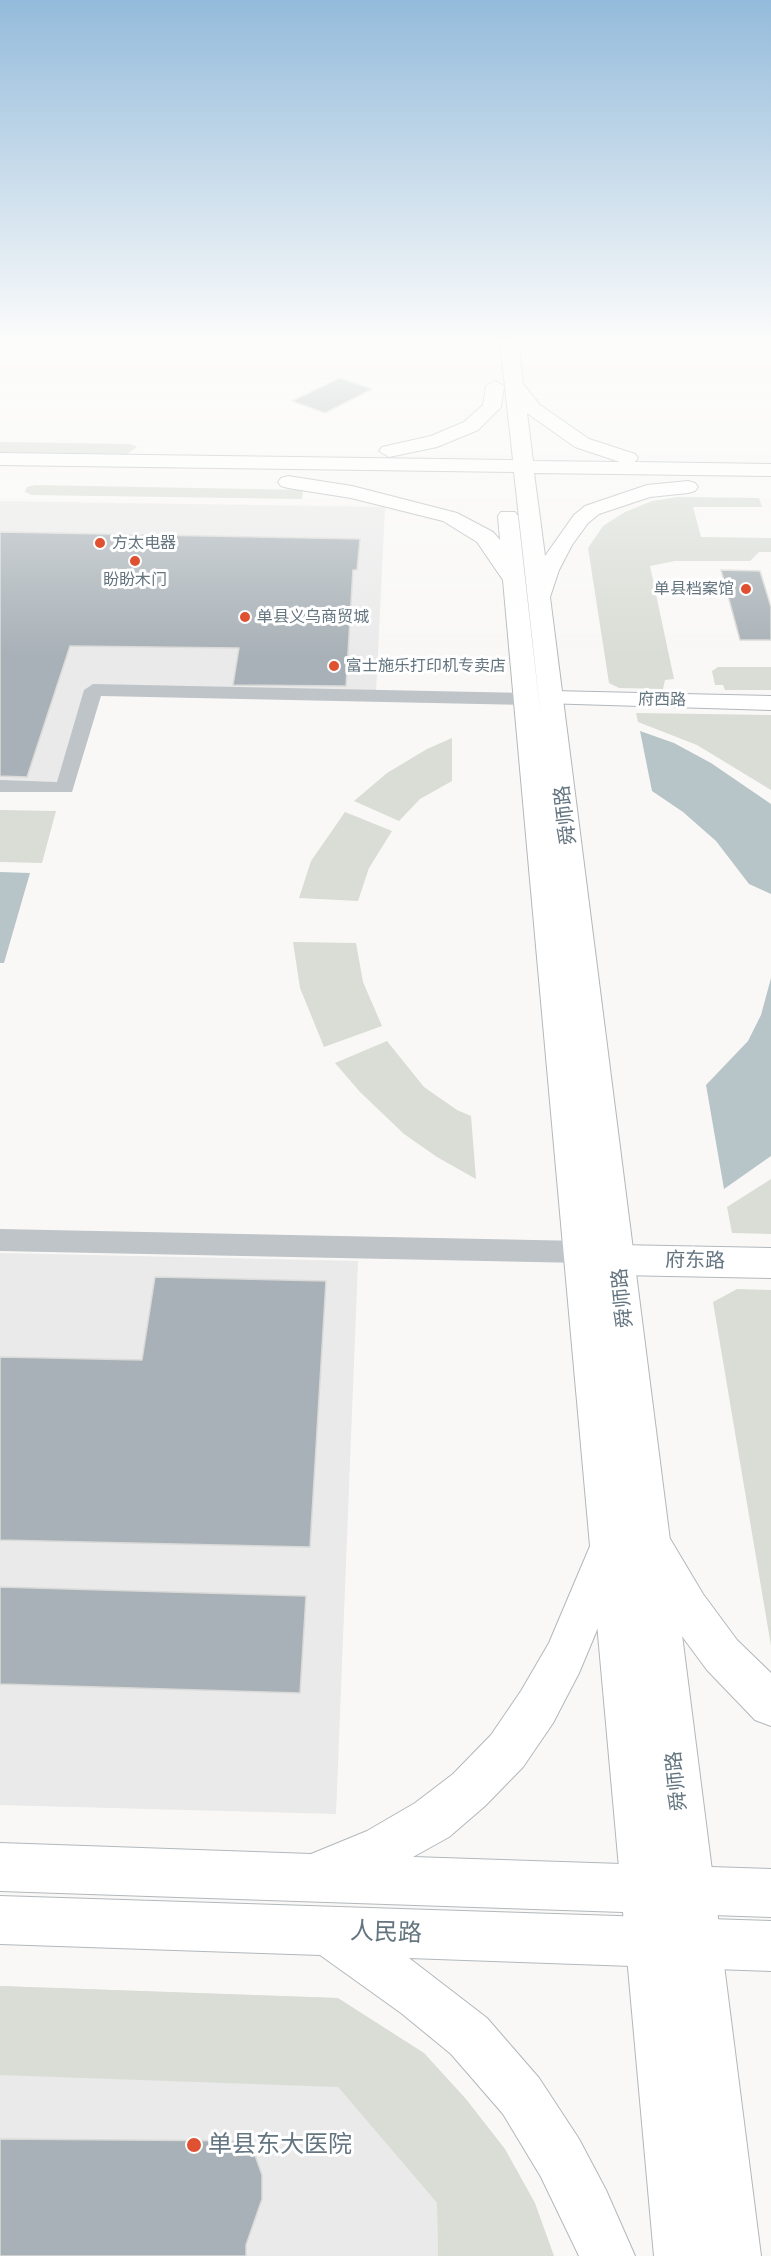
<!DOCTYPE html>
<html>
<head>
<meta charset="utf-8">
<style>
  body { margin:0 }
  canvas { display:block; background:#f9f8f6 }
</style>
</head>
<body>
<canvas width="771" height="2256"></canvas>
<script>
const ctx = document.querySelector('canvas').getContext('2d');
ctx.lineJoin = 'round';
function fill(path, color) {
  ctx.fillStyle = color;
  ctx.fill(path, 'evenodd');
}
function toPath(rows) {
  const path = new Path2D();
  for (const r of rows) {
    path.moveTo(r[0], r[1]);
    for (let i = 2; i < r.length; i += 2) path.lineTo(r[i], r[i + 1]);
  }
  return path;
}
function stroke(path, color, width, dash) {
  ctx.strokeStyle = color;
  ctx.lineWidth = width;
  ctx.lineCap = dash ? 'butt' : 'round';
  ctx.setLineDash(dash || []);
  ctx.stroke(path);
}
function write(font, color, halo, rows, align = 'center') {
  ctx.font = font + ' "PT Sans","Noto Sans SC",sans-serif';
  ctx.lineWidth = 6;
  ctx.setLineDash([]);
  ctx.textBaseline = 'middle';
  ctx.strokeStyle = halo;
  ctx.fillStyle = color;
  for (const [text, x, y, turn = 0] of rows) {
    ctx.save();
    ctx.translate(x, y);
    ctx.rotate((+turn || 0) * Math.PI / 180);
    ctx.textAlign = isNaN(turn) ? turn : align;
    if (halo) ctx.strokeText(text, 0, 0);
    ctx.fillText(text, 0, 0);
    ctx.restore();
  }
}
const built = toPath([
  [0,501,385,507,376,693,88,687,61,782,0,781],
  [0,1253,358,1261,336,1814,0,1805],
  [0,1986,338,1998,338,2087,437,2203,438,2256,0,2256]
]);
const green = toPath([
  [0,442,130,444,137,447,127,454,0,452],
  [35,485,303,490,302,499,32,495,25,492,27,487],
  [678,497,759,498,762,507,693,507,701,537,771,538,771,552,759,552,750,561,675,561,650,566,674,679,665,680,663,689,619,688,609,683,588,548,603,526,625,512,652,501],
  [718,667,771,667,771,690,725,690,723,685,715,685,712,671],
  [636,713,771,715,771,790,697,745,638,722],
  [452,738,452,781,420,799,399,821,354,801,387,773,427,749],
  [0,810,56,811,42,863,0,862],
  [345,812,392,831,369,868,358,901,299,898,311,861],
  [293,942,356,943,363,982,382,1026,324,1047,300,988],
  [387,1041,424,1087,457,1110,471,1116,476,1179,437,1157,404,1134,360,1092,335,1063],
  [771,1179,771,1234,732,1233,727,1207],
  [737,1289,771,1290,771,1646,713,1302],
  [0,1986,338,1998,424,2053,466,2099,505,2149,535,2203,554,2256,438,2256,437,2203,338,2087,0,2075]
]);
const water = toPath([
  [640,731,674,743,711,763,771,804,771,894,749,884,716,841,683,812,652,791],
  [0,872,30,873,4,963,0,963],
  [771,978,771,1156,724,1189,706,1085,748,1041,761,1015]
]);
const building = toPath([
  [340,378,372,389,325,413,292,401,340,378],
  [0,532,360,539,357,570,353,570,346,686,233,685,239,648,70,646,27,777,0,776,0,532],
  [721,570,760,571,771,607,771,640,740,640,721,570],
  [155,1277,326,1281,310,1547,0,1540,0,1357,142,1360,155,1277],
  [0,1587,306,1596,300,1693,0,1684,0,1587],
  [0,2139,250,2141,262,2175,262,2199,246,2245,246,2256,0,2256,0,2139]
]);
const street = toPath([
  [93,684,527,693,536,699,527,705,101,696,72,792,0,792,0,780,57,782,84,690,93,684],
  [0,1229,582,1241,592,1244,596,1252,592,1260,582,1263,0,1251,0,1229]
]);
const secondary = toPath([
  [552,691,771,696,771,710,543,703,540,698,543,693,552,691],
  [618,1245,771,1248,771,1278,618,1275,605,1270,600,1260,605,1250,618,1245],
  [611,1526,626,1532,632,1546,579,1673,553,1723,523,1767,485,1806,449,1837,413,1857,771,1869,771,1917,0,1891,0,1843,311,1854,367,1831,415,1803,453,1774,491,1735,521,1691,549,1643,596,1532,611,1526],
  [654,1531,669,1537,703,1594,737,1640,771,1673,771,1726,755,1720,707,1670,673,1624,633,1551,639,1537,654,1531],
  [0,1896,771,1921,771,1971,409,1958,487,2018,539,2078,579,2139,606,2190,635,2256,579,2256,541,2177,503,2114,451,2054,401,2013,320,1955,0,1944,0,1896]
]);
const primary = toPath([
  [500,341,518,341,523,384,540,405,589,439,635,454,638,458,635,462,771,464,771,476,534,473,545,556,574,515,585,506,647,485,688,481,695,483,698,487,695,491,688,493,650,497,599,514,588,523,572,545,559,570,550,597,761,2256,654,2256,503,580,477,542,443,521,351,498,288,488,281,486,278,482,281,478,288,476,352,486,457,513,493,532,500,540,498,516,501,512,515,512,518,516,541,719,514,472,0,465,0,453,513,460,500,341],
  [527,413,575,447,620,462,533,461,527,413],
  [495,381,504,386,501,407,478,430,437,447,389,457,379,451,382,447,431,436,464,422,483,405,486,386,495,381]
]);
const markers = [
  [100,543,6,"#df5130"],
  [135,561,6,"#df5130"],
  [746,589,6,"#df5130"],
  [245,617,6,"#df5130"],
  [334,666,6,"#df5130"],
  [194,2145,8,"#df5130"]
];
const farPoinames = [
  ["方太电器",112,543],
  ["盼盼木门",135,580,"center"],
  ["单县档案馆",734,589,"right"],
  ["单县义乌商贸城",257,617],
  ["富士施乐打印机专卖店",346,666]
];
const farStreetnames = [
  ["府西路",662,700,1]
];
const streetNames = [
  ["舜师路",566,815,-97],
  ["府东路",695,1261,1],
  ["舜师路",623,1298,-96],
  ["舜师路",677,1781,-96]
];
const nearStreetnames = [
  ["人民路",386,1933,2]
];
const nearPoinames = [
  ["单县东大医院",208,2145]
];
fill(built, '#e9eae9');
fill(green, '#d9ddd5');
fill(water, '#b7c5c8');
fill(building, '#a8b1b7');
stroke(building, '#dadad8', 1.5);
stroke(secondary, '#b2b8bc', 2);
stroke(primary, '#b3b8bc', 2);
fill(street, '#bfc4c8');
fill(secondary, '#fff');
fill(primary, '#fff');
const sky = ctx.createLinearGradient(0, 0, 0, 656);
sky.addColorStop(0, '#94bbdb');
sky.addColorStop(0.52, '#fcfcfb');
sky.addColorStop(1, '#fcfcfb00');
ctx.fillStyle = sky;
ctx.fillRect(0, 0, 771, 656);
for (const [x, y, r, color] of markers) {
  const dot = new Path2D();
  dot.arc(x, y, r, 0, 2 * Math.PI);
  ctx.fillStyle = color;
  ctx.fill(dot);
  stroke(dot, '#fff', 2);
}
write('16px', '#647580', '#fff', farPoinames, 'left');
write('16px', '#647580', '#fff', farStreetnames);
write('20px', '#647580', '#fff', streetNames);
write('24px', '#647580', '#fff', nearStreetnames);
write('24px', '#647580', '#fff', nearPoinames, 'left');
</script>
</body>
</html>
